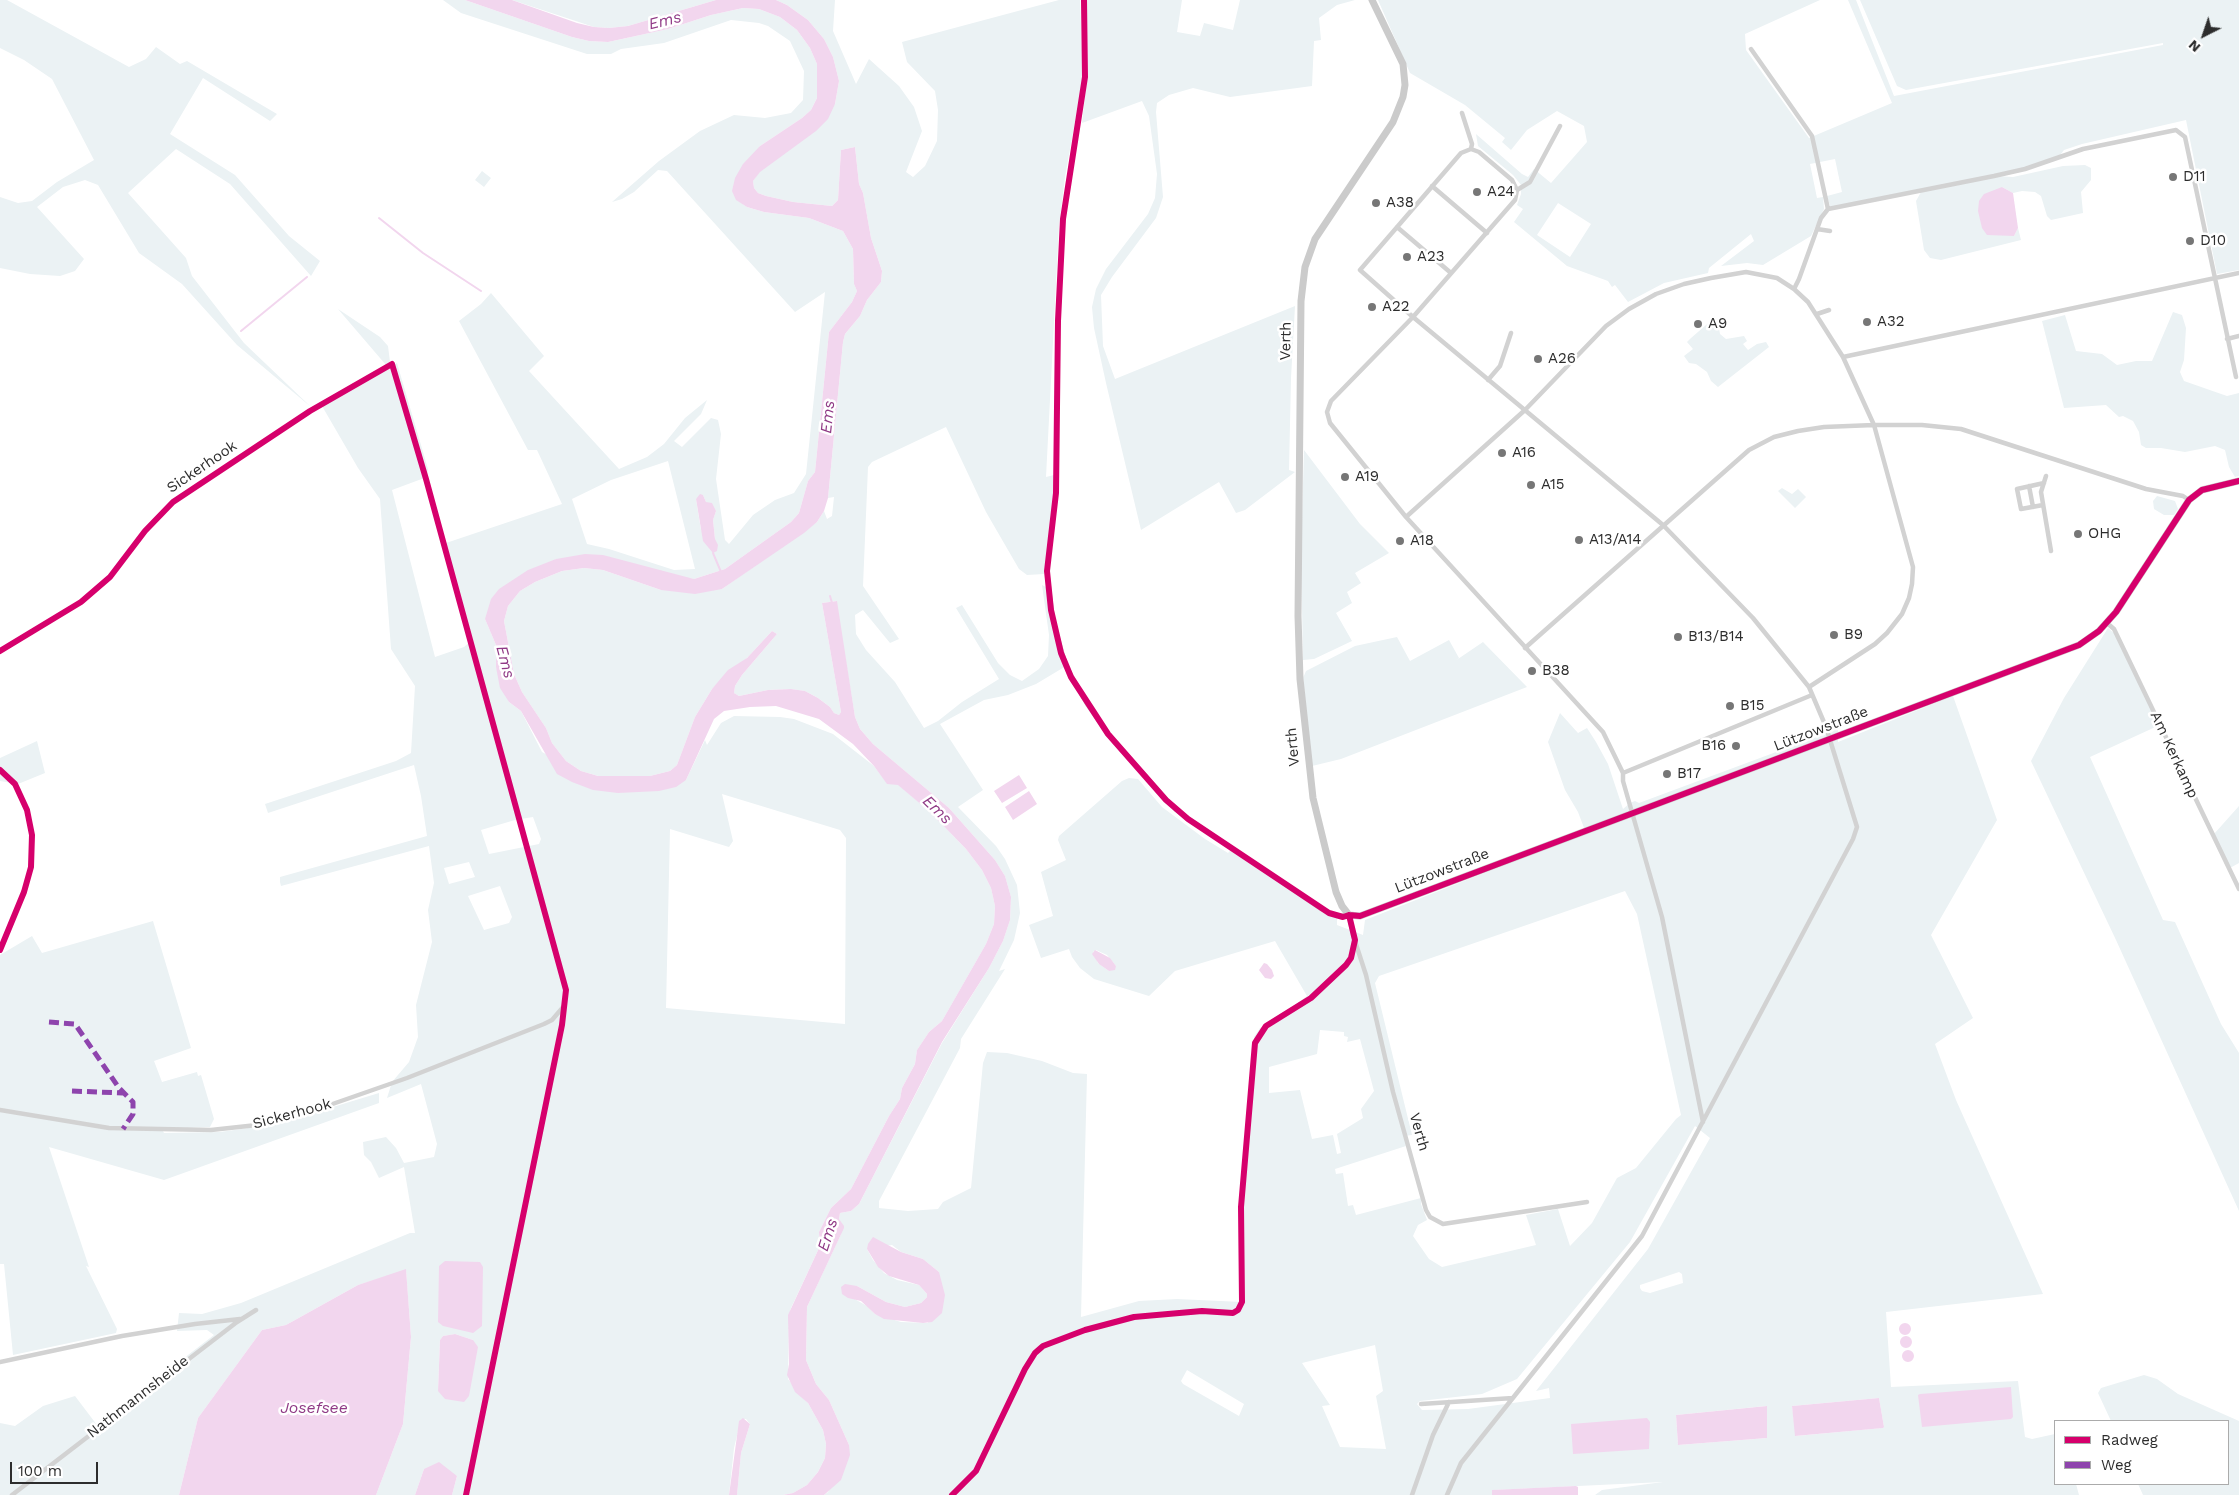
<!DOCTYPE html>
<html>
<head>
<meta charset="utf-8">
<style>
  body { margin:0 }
  #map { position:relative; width:2239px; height:1495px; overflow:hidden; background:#fff; font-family:"Work Sans",sans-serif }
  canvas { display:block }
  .legend { position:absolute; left:2054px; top:1420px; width:175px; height:65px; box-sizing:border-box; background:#fff; border:1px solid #ababab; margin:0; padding:6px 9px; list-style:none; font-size:15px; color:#2d2d2d }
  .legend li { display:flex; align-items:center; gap:10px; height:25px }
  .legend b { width:25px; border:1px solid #ababab }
  .north { position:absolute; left:2179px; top:10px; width:50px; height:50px; -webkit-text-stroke:4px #fff; paint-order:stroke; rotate:221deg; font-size:14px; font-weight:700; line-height:20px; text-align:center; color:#2d2d2d }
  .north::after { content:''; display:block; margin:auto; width:18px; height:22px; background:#2d2d2d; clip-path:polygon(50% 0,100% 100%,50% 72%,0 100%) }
  .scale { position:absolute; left:10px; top:1462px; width:88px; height:22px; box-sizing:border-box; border:2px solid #2d2d2d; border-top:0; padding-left:6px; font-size:15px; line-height:18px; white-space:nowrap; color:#2d2d2d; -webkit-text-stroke:4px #fff; paint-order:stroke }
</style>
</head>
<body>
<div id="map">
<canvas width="2239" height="1495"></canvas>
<ul class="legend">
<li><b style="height:6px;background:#d6006c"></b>Radweg</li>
<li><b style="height:6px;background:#8e44ad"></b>Weg</li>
</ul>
<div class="north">N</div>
<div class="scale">100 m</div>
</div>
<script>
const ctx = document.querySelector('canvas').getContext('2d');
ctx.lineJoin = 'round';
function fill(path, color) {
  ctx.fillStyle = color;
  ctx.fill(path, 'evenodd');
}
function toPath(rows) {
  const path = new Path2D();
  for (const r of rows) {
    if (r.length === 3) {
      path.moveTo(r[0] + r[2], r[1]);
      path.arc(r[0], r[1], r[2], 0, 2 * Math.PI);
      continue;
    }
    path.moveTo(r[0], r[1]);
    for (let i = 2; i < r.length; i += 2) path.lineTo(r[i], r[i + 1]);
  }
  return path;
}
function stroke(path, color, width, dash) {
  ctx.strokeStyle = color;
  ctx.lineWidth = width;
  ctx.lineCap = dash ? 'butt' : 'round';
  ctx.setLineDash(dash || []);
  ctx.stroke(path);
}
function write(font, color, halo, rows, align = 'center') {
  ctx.font = font + ' "Work Sans",sans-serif';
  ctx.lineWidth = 5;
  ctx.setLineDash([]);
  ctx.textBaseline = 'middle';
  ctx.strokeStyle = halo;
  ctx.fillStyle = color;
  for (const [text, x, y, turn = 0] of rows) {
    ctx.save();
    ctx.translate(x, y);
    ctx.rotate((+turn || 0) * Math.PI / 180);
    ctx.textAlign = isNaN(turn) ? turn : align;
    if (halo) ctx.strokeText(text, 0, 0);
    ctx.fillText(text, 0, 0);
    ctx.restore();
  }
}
const green = toPath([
  [0,0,7,0,129,67,146,59,156,47,180,64,187,61,277,114,270,121,203,78,170,134,235,175,289,236,320,261,311,276,230,184,176,149,128,193,186,258,192,276,244,343,311,407,237,345,182,284,139,253,98,185,85,180,63,187,37,207,84,259,75,271,60,276,30,274,0,268,0,197,18,203,32,201,57,182,94,160,52,79,24,60,0,48],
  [443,0,465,0,572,37,589,41,608,42,668,29,711,15,743,8,759,9,780,17,797,30,810,48,817,64,817,98,811,110,802,118,760,146,737,200,747,207,764,212,809,218,843,231,853,249,854,284,857,291,852,302,829,332,815,472,808,481,799,513,791,522,725,569,694,579,556,559,485,619,496,645,496,667,509,702,521,711,542,752,618,793,686,780,705,740,707,745,721,723,734,716,780,717,794,719,833,734,874,766,887,783,898,784,930,812,966,849,982,870,991,888,995,906,994,924,986,944,942,1021,929,1032,917,1050,915,1064,902,1088,900,1099,889,1116,851,1189,831,1208,819,1232,820,1246,791,1308,789,1315,788,1379,808,1403,823,1430,826,1444,825,1458,818,1472,807,1485,793,1493,783,1495,737,1495,741,1453,750,1424,746,1419,741,1419,734,1448,729,1495,452,1495,457,1476,424,1469,415,1495,376,1495,403,1424,411,1337,406,1270,358,1285,286,1325,262,1330,198,1418,179,1495,0,1495,0,1423,15,1426,43,1406,75,1396,97,1425,214,1335,207,1330,177,1331,179,1313,202,1314,241,1303,410,1233,415,1233,404,1167,379,1178,371,1162,364,1155,363,1142,386,1137,396,1148,404,1163,434,1157,437,1144,421,1084,387,1098,392,1082,409,1062,418,1037,416,1005,432,942,428,910,434,883,429,846,281,886,280,882,280,877,427,836,421,796,414,765,268,813,265,804,396,761,411,753,415,686,391,649,380,499,358,468,322,406,397,363,428,469,427,477,392,490,435,657,464,647,472,640,446,543,562,504,537,450,528,450,459,321,481,304,491,293,544,356,529,371,619,469,647,457,664,444,685,418,707,400,701,414,674,441,682,447,711,418,718,420,721,434,716,479,725,540,729,544,753,515,775,500,794,493,806,474,825,292,795,312,667,171,658,170,634,192,622,199,612,202,659,161,700,131,734,115,765,118,791,113,803,100,804,71,790,41,768,26,759,23,731,20,664,43,621,49,611,54,587,54,461,13],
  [668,461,695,569,674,570,609,549,587,544,572,499,611,480],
  [703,495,706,502,716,511,713,520,715,539,701,530,696,499],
  [722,794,840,830,846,838,845,1024,666,1008,670,829,729,847,733,841],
  [533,817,541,839,539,844,489,854,481,830,515,820],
  [469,862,475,877,449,884,444,868],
  [500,886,512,917,509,923,484,930,468,896],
  [455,1334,473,1340,438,1391,440,1340,443,1336],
  [512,0,716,0,628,26,609,28,594,27],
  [776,0,835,0,833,31,856,84,869,59,899,86,914,107,922,131,906,172,913,177,925,166,937,141,938,110,935,91,907,62,902,42,1059,0,1080,0,1083,77,1065,177,1059,226,1046,477,1054,475,1054,491,1044,574,1027,575,1019,569,986,512,946,427,872,462,868,467,863,586,899,639,890,643,863,610,855,615,856,634,866,650,895,682,924,728,938,721,962,702,999,679,956,608,962,605,998,663,1010,675,1022,681,1039,669,1048,656,1049,635,1042,585,1048,588,1051,610,1066,666,1036,684,1008,695,984,700,940,724,983,790,958,807,996,846,1005,859,1017,885,1020,913,1014,940,999,971,1005,969,961,1039,960,1048,879,1201,879,1208,908,1211,938,1209,943,1202,971,1188,983,1063,987,1052,1007,1053,1042,1061,1073,1073,1087,1074,1081,1317,1139,1301,1177,1299,1242,1302,1241,1207,1255,1043,1254,1037,1260,1028,1266,1026,1307,996,1275,941,1175,971,1149,996,1094,979,1080,968,1072,957,1069,949,1041,958,1029,925,1053,916,1041,872,1066,860,1058,840,1059,836,1122,781,1129,778,1138,779,1162,807,1205,839,1228,853,1232,849,1321,909,1337,916,1337,925,1363,935,1365,920,1586,833,1578,812,1565,790,1548,742,1560,713,1578,733,1587,728,1596,742,1608,764,1623,809,1630,803,1635,801,1639,803,1838,729,1838,742,1953,696,1997,820,1931,935,1973,1018,1935,1044,1956,1100,2043,1294,1886,1312,1891,1387,2018,1381,2025,1437,2032,1439,2055,1434,2055,1484,2076,1484,2079,1495,1595,1495,1602,1490,1663,1482,1493,1490,1492,1495,824,1495,828,1492,849,1445,829,1400,816,1384,806,1360,807,1307,841,1234,841,1225,839,1219,840,1213,851,1211,859,1204,942,1043,989,968,1003,941,1010,920,1011,897,1005,876,995,860,949,808,873,744,860,729,855,717,836,601,822,603,841,712,839,715,834,713,830,707,818,698,805,691,791,689,768,690,739,696,734,693,735,686,742,675,777,634,772,631,747,658,712,689,695,717,677,765,670,771,650,776,598,776,581,771,566,761,552,743,546,728,522,692,514,674,504,621,508,606,520,591,535,582,562,571,584,568,603,570,661,590,722,589,817,522,824,511,827,519,832,516,834,497,828,498,843,342,845,334,860,316,867,300,881,282,882,271,871,238,863,193,859,184,855,147,841,150,838,200,832,206,793,202,766,196,758,193,754,188,753,181,759,172,835,104,839,81,833,57,824,39,808,20,787,5],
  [1625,891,1637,914,1681,1115,1676,1119,1636,1168,1617,1178,1592,1223,1570,1246,1558,1209,1526,1215,1536,1245,1442,1267,1429,1259,1413,1236,1418,1225,1427,1220,1421,1204,1421,1198,1356,1215,1353,1205,1348,1206,1343,1173,1336,1174,1335,1169,1406,1146,1404,1136,1412,1135,1375,983,1379,976],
  [1096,950,1107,955,1116,966,1109,971,1098,963,1093,952],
  [1320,1030,1344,1032,1344,1036,1348,1037,1347,1042,1360,1039,1374,1091,1361,1109,1363,1118,1337,1134,1341,1153,1337,1154,1333,1135,1312,1139,1300,1090,1269,1093,1269,1067,1317,1054],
  [1695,1126,1710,1138,1648,1249,1536,1391,1549,1388,1550,1398,1468,1409,1422,1410,1417,1404,1420,1401,1482,1394,1517,1379,1630,1242],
  [892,1245,901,1252,923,1259,939,1272,928,1323,901,1322,875,1314,867,1306,842,1292,843,1290,857,1286,886,1302,905,1307,921,1303,927,1297,927,1294,919,1285,897,1280,884,1273,873,1260,867,1249],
  [1679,1272,1682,1274,1683,1283,1650,1293,1642,1291,1640,1288,1640,1285],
  [1375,1345,1383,1391,1376,1396,1386,1449,1340,1447,1322,1406,1330,1405,1302,1363],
  [1187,1370,1244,1404,1239,1416,1183,1384,1181,1381],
  [1879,1398,1884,1427,1882,1428,1796,1436,1792,1406],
  [1766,1406,1767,1438,1678,1445,1676,1415],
  [1087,0,1182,0,1177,32,1200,36,1204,23,1233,30,1240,0,1355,0,1337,5,1319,18,1321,40,1314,41,1312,86,1230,97,1193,88,1169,95,1157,103,1156,112,1163,197,1156,218,1112,277,1101,295,1103,346,1115,379,1295,306,1291,378,1289,470,1295,472,1245,510,1236,513,1219,482,1141,530,1106,383,1094,328,1092,307,1096,289,1106,269,1148,214,1155,198,1157,174,1149,116,1142,101,1082,123,1087,77],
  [1378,0,1820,0,1745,34,1746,50,1809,138,1892,103,1848,0,1856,0,1894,96,2163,45,2163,43,1906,90,1897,86,1860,0,2239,0,2239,270,2217,274,2186,120,2082,144,2064,150,2058,158,1997,176,2013,177,2063,166,2085,165,2091,168,2091,180,2081,192,2083,213,2051,220,2047,216,2041,196,2035,192,2022,191,2013,193,2002,187,2014,236,2018,228,2021,240,1941,260,1930,258,1924,250,1916,201,1921,192,1831,209,1827,196,1842,192,1835,159,1810,164,1817,198,1823,197,1824,209,1811,236,1763,265,1747,263,1721,266,1754,241,1751,234,1709,268,1708,273,1664,283,1628,302,1615,285,1612,287,1608,281,1567,266,1514,222,1523,209,1517,205,1521,194,1521,185,1513,175,1478,146,1476,134,1522,174,1528,177,1534,169,1551,183,1587,142,1584,126,1557,111,1527,130,1511,150,1502,142,1505,138,1465,105,1410,73],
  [1558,203,1591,224,1570,257,1537,235],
  [482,171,491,178,484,187,475,180],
  [338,309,380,337,388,346,390,362,386,365],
  [2173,312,2182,315,2186,328,2184,360,2180,372,2184,381,2227,396,2239,393,2239,476,2235,477,2229,467,2225,450,2215,446,2185,452,2161,448,2146,448,2141,445,2139,432,2133,421,2123,416,2119,417,2106,405,2064,408,2042,321,2065,315,2076,351,2102,354,2117,365,2136,361,2152,361],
  [1713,319,1718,323,1720,334,1726,339,1744,336,1747,341,1743,344,1748,350,1757,344,1766,342,1769,347,1718,387,1711,381,1707,372,1696,364,1689,363,1684,356,1693,349,1687,342,1691,338],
  [1304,450,1360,524,1389,553,1355,573,1361,583,1347,592,1352,603,1336,613,1352,641,1314,659,1303,660,1301,554],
  [1782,488,1792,494,1798,489,1806,497,1795,508,1778,491],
  [2157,496,2175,501,2178,509,2174,515,2164,515,2154,509,2153,501],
  [2108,628,2115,634,2162,724,2090,757,2163,920,2175,922,2221,1024,2239,1053,2239,1211,2116,940,2031,761,2064,698],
  [1397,637,1410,661,1449,640,1459,658,1455,661,1483,642,1527,687,1341,759,1312,766,1303,678,1306,671,1355,646],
  [37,741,45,773,18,784,0,781,0,758],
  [2239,806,2239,863,2230,868,2214,834],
  [153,921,191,1048,154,1061,162,1082,197,1072,198,1076,201,1075,214,1119,210,1127,162,1129,164,1133,220,1132,277,1124,379,1093,379,1103,164,1180,49,1147,89,1267,86,1266,117,1329,116,1333,13,1355,4,1264,0,1264,0,955,32,936,42,953],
  [2144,1375,2157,1379,2178,1394,2239,1421,2239,1495,2143,1495,2138,1484,2228,1484,2228,1421,2111,1421,2098,1393,2101,1388]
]);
const water = toPath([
  [465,0,512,0,577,23,594,27,609,28,628,26,716,0,776,0,787,5,808,20,824,39,833,57,839,81,835,104,828,119,816,131,760,172,753,181,754,188,758,193,766,196,793,202,832,206,838,200,841,150,855,147,859,184,863,193,871,238,882,271,881,282,867,300,860,316,845,334,843,342,828,498,824,511,817,522,804,533,722,589,695,594,661,590,603,570,584,568,562,571,535,582,520,591,508,606,504,621,514,674,522,692,546,728,552,743,566,761,581,771,598,776,650,776,670,771,677,765,695,717,712,689,728,670,747,658,772,631,777,634,742,675,735,686,734,693,739,696,768,690,791,689,805,691,818,698,830,707,834,713,839,715,841,712,822,603,837,601,855,717,860,729,873,744,949,808,995,860,1005,876,1011,897,1010,920,1003,941,989,968,942,1042,859,1204,851,1211,840,1213,839,1219,844,1226,844,1228,807,1307,806,1360,816,1384,829,1400,849,1445,850,1455,841,1480,824,1495,783,1495,793,1493,807,1485,818,1472,825,1458,826,1444,823,1430,808,1403,795,1392,787,1375,789,1364,788,1315,820,1246,819,1232,831,1208,851,1189,889,1116,900,1099,902,1088,915,1064,917,1050,929,1032,942,1021,986,944,994,924,995,906,991,888,982,870,966,849,930,812,898,785,887,784,874,766,853,744,819,719,776,706,750,707,724,711,714,719,686,780,676,787,659,791,618,793,593,790,572,782,557,774,521,711,509,702,500,688,496,667,496,645,485,619,491,599,499,589,528,570,556,559,585,554,603,555,694,579,725,569,791,522,799,513,808,481,815,472,829,332,852,302,857,291,854,284,853,249,843,231,809,218,764,212,747,207,736,200,732,191,735,178,743,164,760,146,802,118,811,110,817,98,817,64,810,48,797,30,780,17,759,9,743,8,711,15,668,29,608,42,589,41,572,37],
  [2002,187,2013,193,2018,228,2014,236,1987,235,1982,228,1978,211,1979,201,1984,194],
  [700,494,703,495,706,502,712,503,716,511,713,520,715,539,718,545,717,551,713,553,703,541,696,499],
  [1019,775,1027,788,1002,803,994,791],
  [1029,791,1037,804,1013,820,1005,807],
  [1095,950,1110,958,1116,966,1115,970,1109,971,1099,964,1092,954],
  [1264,963,1267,964,1272,970,1274,976,1271,979,1265,978,1259,970],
  [873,1237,901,1252,923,1259,939,1272,945,1295,942,1313,932,1322,923,1323,884,1319,875,1314,861,1301,848,1298,842,1294,841,1287,845,1284,857,1286,886,1302,905,1307,921,1303,927,1297,927,1294,919,1285,889,1276,878,1267,867,1249,868,1244],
  [445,1261,480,1262,483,1267,482,1326,473,1333,443,1326,438,1322,439,1266],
  [406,1269,411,1337,403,1424,376,1495,179,1495,198,1418,262,1330,286,1325,358,1285],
  [1905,1329,6],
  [455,1334,473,1340,478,1347,469,1396,464,1402,445,1399,438,1391,440,1340,443,1336],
  [1906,1342,6],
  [1908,1356,6],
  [2011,1387,2013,1417,2011,1419,1922,1427,1918,1395,1920,1394],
  [1879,1398,1884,1427,1883,1428,1795,1436,1792,1406],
  [1767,1406,1767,1438,1678,1445,1676,1415],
  [743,1418,750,1424,741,1453,737,1495,729,1495,739,1421],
  [1647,1418,1650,1422,1649,1449,1573,1454,1571,1424],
  [439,1462,457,1476,452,1495,415,1495,424,1469],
  [1576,1486,1578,1487,1578,1495,1492,1495,1492,1490]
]);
const stream = toPath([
  [379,218,423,253,481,291],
  [241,331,307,277],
  [713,553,721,572],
  [830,596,832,603]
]);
const street = toPath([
  [1084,0,1085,77,1063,219,1058,321,1056,493,1047,571,1053,621,1066,666,1087,704,1108,734,1176,810,1321,909,1337,916,1349,915,1353,935,1366,975,1393,1092,1426,1210,1430,1217,1443,1224,1587,1202],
  [1751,49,1812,136,1828,209],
  [1462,113,1472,144,1471,149],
  [1432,186,1487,233],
  [1517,190,1530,182,1560,126],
  [1397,227,1451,273],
  [1817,229,1830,231],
  [1794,289,1799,279,1821,218,1828,209,1994,176,2025,169,2083,149,2176,130,2185,137,2236,377],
  [1817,314,1829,310],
  [2227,339,2239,336],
  [1843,357,2239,273],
  [1488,380,1500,366,1511,333],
  [2046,476,2041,492,2051,551],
  [2029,486,2033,507],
  [2043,505,2021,509,2017,489,2044,483],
  [1406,517,1525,410,1606,326,1629,309,1656,294,1684,284,1711,278,1746,272,1777,278,1794,289,1808,302,1843,357,1874,425,1913,567,1912,584,1909,598,1902,614,1887,633,1875,644,1809,687],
  [2107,623,2114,629,2239,889],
  [1525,648,1749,450,1774,437,1798,431,1824,427,1874,425,1922,425,1961,429,2146,489,2183,496,2189,500],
  [0,651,81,602,110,577,145,531,173,502,310,411,392,364],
  [0,770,15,784,27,810,32,835,31,867,24,892,0,950],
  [1623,773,1812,695],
  [0,1110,109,1128,211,1130,257,1125,301,1115,407,1078,544,1024,552,1020,564,1006],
  [0,1362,122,1336,195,1324,240,1319],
  [1421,1404,1513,1398],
  [12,1495,237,1322,256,1310],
  [1412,1495,1433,1435,1449,1402],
  [1447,1495,1461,1463,1642,1236,1853,839,1857,827,1826,727,1809,687,1753,618,1663,525,1413,317,1360,270,1461,153,1471,149,1479,152,1512,180,1517,190,1515,200,1413,317,1331,401,1327,412,1330,423,1406,517,1603,732,1623,773,1623,781,1662,917,1703,1122]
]);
const secondary = toPath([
  [1372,0,1403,64,1405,85,1403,97,1393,122,1315,239,1305,267,1301,301,1298,616,1300,679,1313,798,1336,892,1342,906,1349,915,1360,916,2079,645,2099,631,2116,612,2189,500,2202,490,2239,481]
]);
const quiet = toPath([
  [49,1022,75,1024,119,1088,133,1102,133,1114,123,1129],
  [72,1091,123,1093]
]);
const cycleway = toPath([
  [1084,0,1085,77,1063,219,1058,321,1056,493,1047,571,1051,610,1061,653,1071,677,1108,734,1166,800,1188,819,1329,913,1343,917,1349,915,1360,916,2079,645,2099,631,2116,612,2189,500,2202,490,2239,481],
  [0,651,81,602,110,577,145,531,173,502,310,411,392,364,426,479,566,990,562,1025,466,1495],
  [0,770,15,784,27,810,32,835,31,867,24,892,0,950],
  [952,1495,976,1471,1025,1369,1035,1353,1043,1346,1085,1330,1134,1317,1202,1311,1233,1313,1238,1310,1242,1302,1241,1207,1255,1043,1266,1026,1311,998,1346,965,1351,958,1355,940,1349,915]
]);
const markers = [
  [2173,177,5,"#767676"],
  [1477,192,5,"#767676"],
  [1376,203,5,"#767676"],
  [2190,241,5,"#767676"],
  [1407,257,5,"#767676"],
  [1372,307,5,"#767676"],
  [1867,322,5,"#767676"],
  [1698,324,5,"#767676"],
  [1538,359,5,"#767676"],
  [1502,453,5,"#767676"],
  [1345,477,5,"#767676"],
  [1531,485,5,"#767676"],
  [2078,534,5,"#767676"],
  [1579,540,5,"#767676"],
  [1400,541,5,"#767676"],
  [1834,635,5,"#767676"],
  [1678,637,5,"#767676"],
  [1532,671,5,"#767676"],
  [1730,706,5,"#767676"],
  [1736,746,5,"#767676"],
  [1667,774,5,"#767676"]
];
const poiNames = [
  ["D11",2183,177],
  ["A24",1487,192],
  ["A38",1386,203],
  ["D10",2200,241],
  ["A23",1417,257],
  ["A22",1382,307],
  ["A32",1877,322],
  ["A9",1708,324],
  ["A26",1548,359],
  ["A16",1512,453],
  ["A19",1355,477],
  ["A15",1541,485],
  ["OHG",2088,534],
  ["A13/A14",1589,540],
  ["A18",1410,541],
  ["B9",1844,635],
  ["B13/B14",1688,637],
  ["B38",1542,671],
  ["B15",1740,706],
  ["B16",1726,746,"right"],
  ["B17",1677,774]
];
const streetNames = [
  ["Verth",1286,341,-89],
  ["Sickerhook",202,467,-34],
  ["Lützowstraße",1821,729,-21],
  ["Verth",1293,747,-95],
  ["Am Kerkamp",2174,755,65],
  ["Lützowstraße",1442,871,-21],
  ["Sickerhook",292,1114,-15],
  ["Verth",1419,1132,74],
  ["Nathmannsheide",138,1397,-38]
];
const waterNames = [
  ["Ems",665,21,-14],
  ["Ems",828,417,-84],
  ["Ems",505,662,75],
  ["Ems",937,810,44],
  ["Ems",828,1235,-72],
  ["Josefsee",314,1408]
];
fill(green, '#ebf2f4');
fill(water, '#f2d6ee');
stroke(stream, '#f2d6ee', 2);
stroke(street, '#d2d2d2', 4.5);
stroke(secondary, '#cbcbcb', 7);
stroke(quiet, '#8e44ad', 5, [10, 5]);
stroke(cycleway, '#d6006c', 6);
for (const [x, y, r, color] of markers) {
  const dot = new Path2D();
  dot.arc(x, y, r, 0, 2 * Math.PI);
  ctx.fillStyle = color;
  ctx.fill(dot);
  stroke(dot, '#fff', 2);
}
write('15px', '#2d2d2d', '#fff', poiNames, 'left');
write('15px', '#2d2d2d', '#fff', streetNames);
write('italic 16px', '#903a86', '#fff', waterNames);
</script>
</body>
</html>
